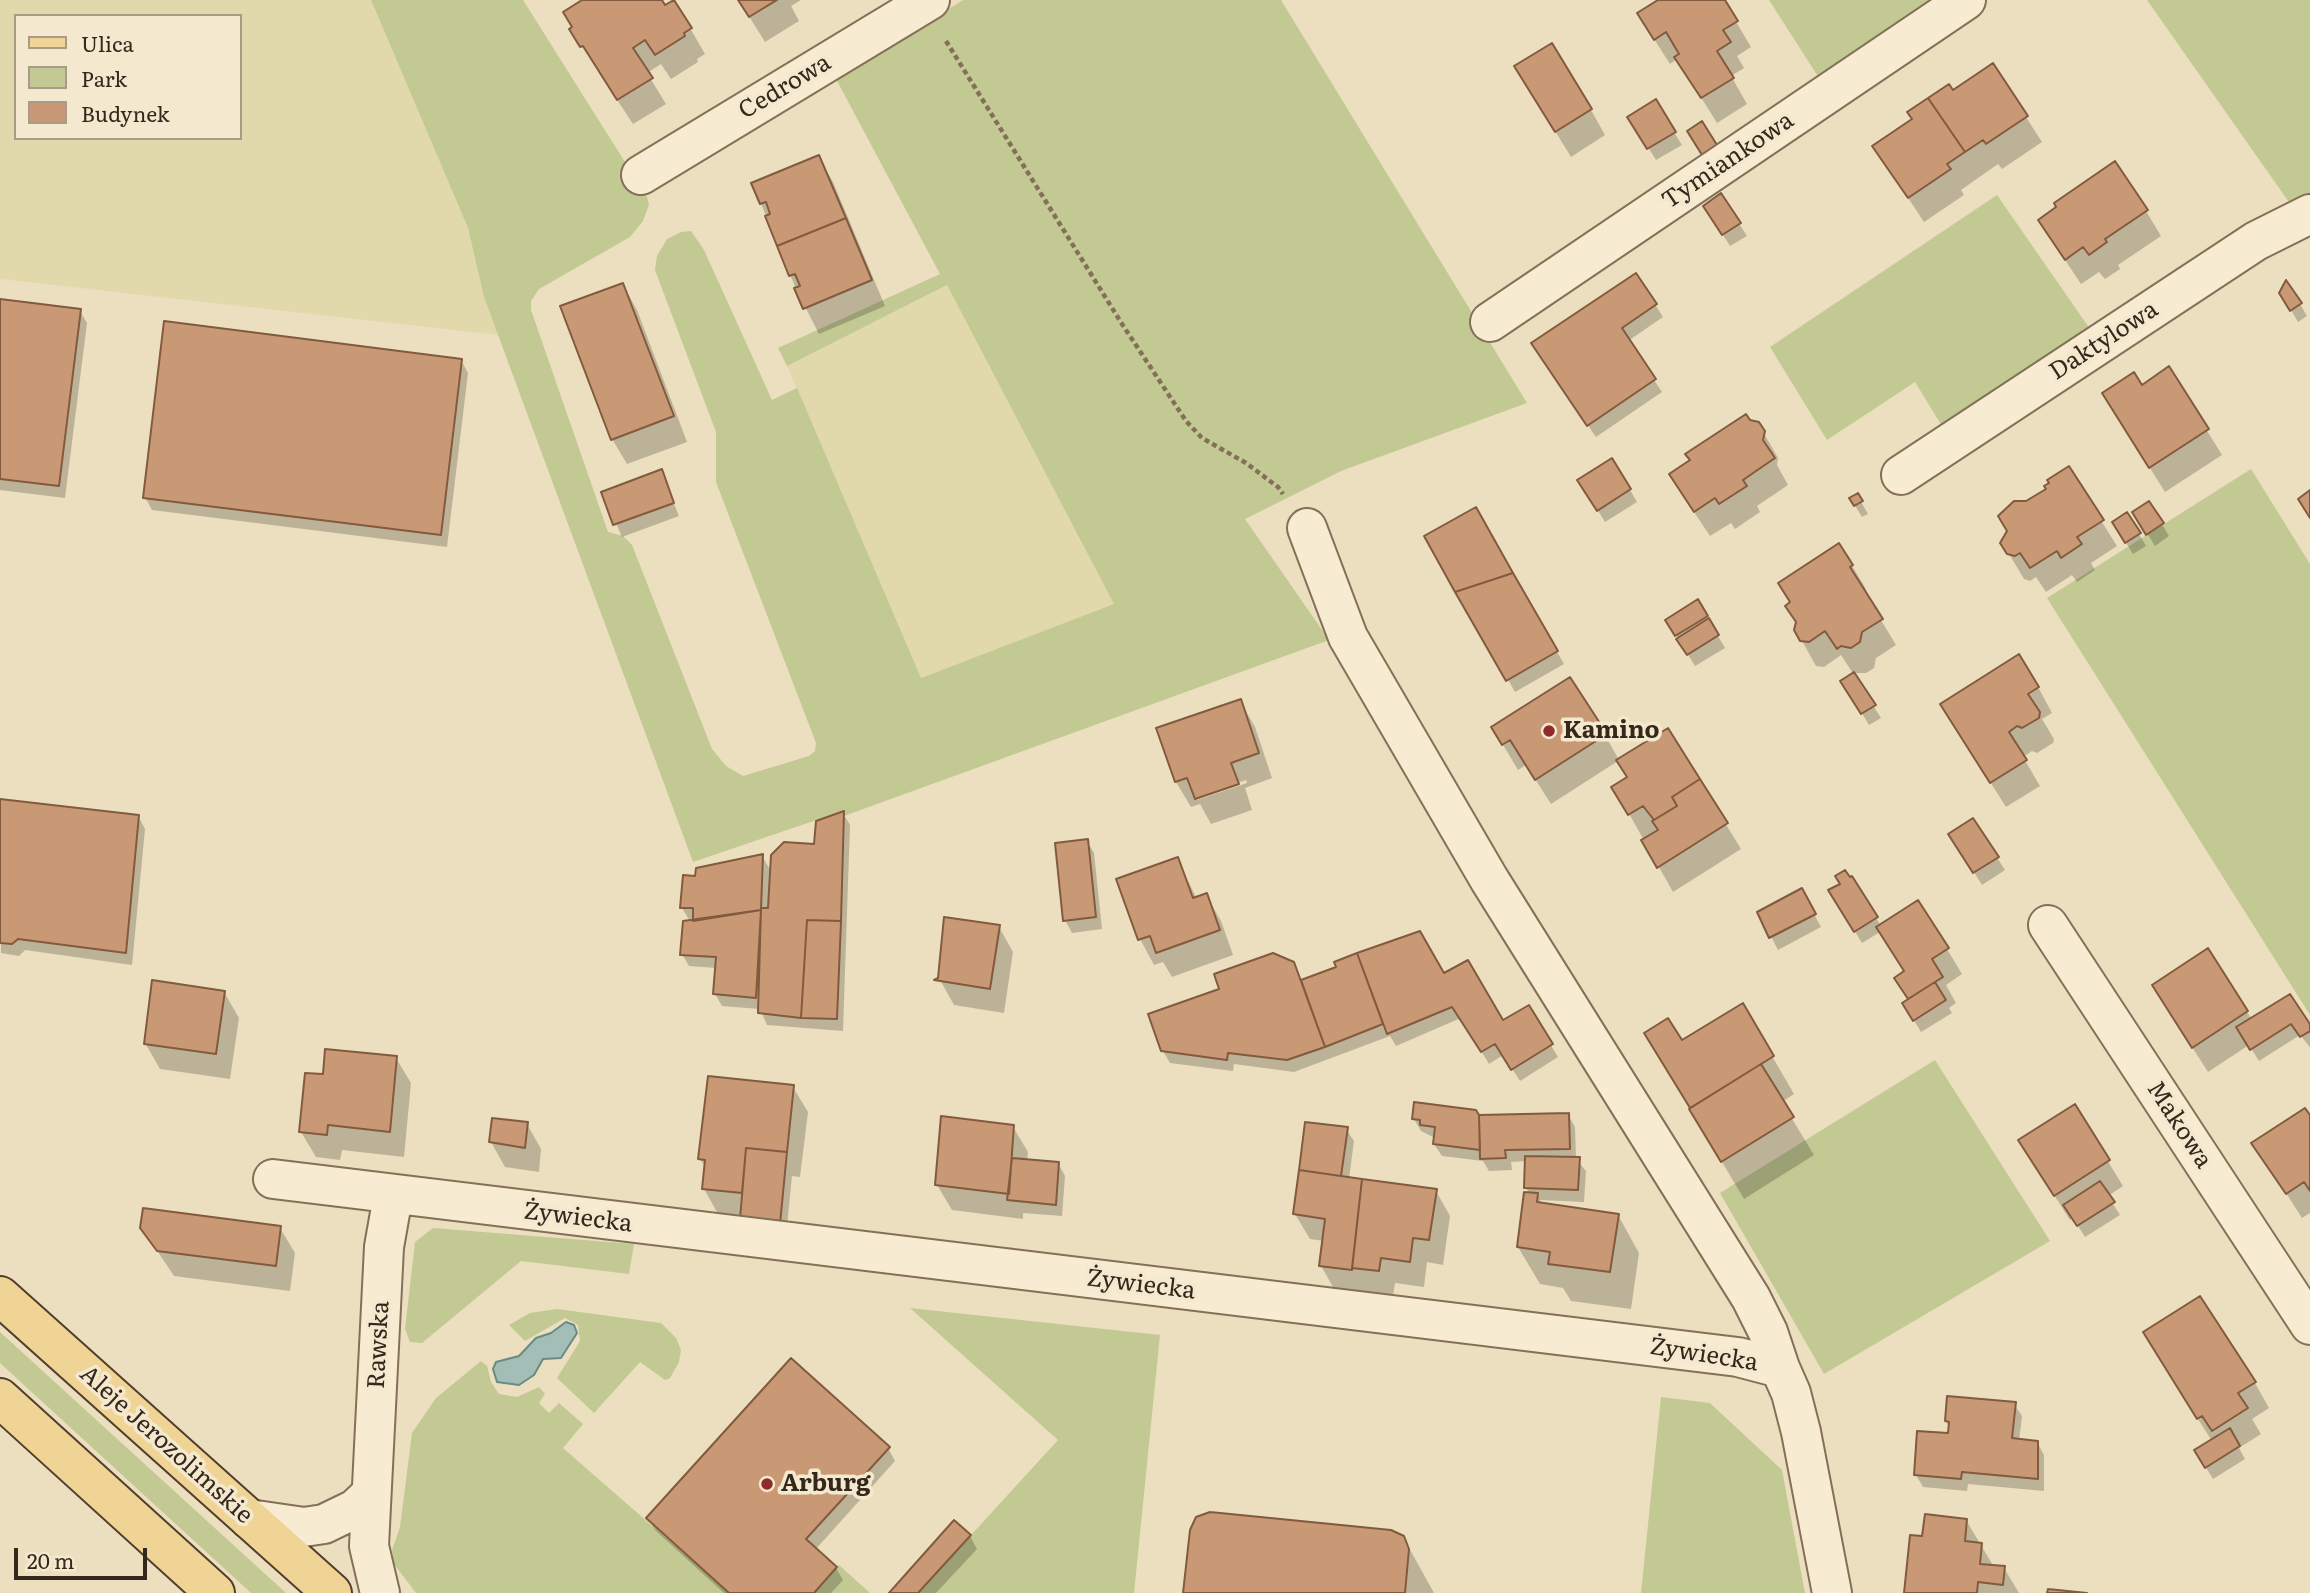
<!DOCTYPE html>
<html>
<head>
<meta charset="utf-8">
<style>
  body { margin:0 }
  #map { position:relative; width:2310px; height:1593px; overflow:hidden; background:#ecdfbf; font-family:Literata,serif }
  canvas { display:block }
  .legend { position:absolute; left:14px; top:14px; width:228px; height:126px; box-sizing:border-box; background:#f4e9ce; border:2px solid #a79c87; margin:0; padding:9px 12px; list-style:none; font-size:21px; color:#34281c }
  .legend li { display:flex; align-items:center; gap:14px; height:35px }
  .legend b { width:35px; border:2px solid #a79c87 }
  .scale { position:absolute; left:14px; top:1548px; width:133px; height:32px; box-sizing:border-box; border:4px solid #34281c; border-top:0; padding-left:9px; font-size:21px; line-height:24px; white-space:nowrap; color:#34281c; -webkit-text-stroke:5px #f4e9ce; paint-order:stroke }
</style>
</head>
<body>
<div id="map">
<canvas width="2310" height="1593"></canvas>
<ul class="legend">
<li><b style="height:9px;background:#efd496"></b>Ulica</li>
<li><b style="height:19px;background:#c2c993"></b>Park</li>
<li><b style="height:19px;background:#c99975"></b>Budynek</li>
</ul>
<div class="scale">20 m</div>
</div>
<script>
const ctx = document.querySelector('canvas').getContext('2d');
ctx.lineJoin = 'round';
function fill(path, color) {
  ctx.fillStyle = color;
  ctx.fill(path, 'evenodd');
}
function toPath(rows) {
  const path = new Path2D();
  for (const r of rows) {
    path.moveTo(r[0], r[1]);
    for (let i = 2; i < r.length; i += 2) path.lineTo(r[i], r[i + 1]);
  }
  return path;
}
function stroke(path, color, width, dash) {
  ctx.strokeStyle = color;
  ctx.lineWidth = width;
  ctx.lineCap = dash ? 'butt' : 'round';
  ctx.setLineDash(dash || []);
  ctx.stroke(path);
}
function write(font, color, halo, rows, align = 'center') {
  ctx.font = font + ' Literata,serif';
  ctx.lineWidth = 7;
  ctx.setLineDash([]);
  ctx.textBaseline = 'middle';
  ctx.strokeStyle = halo;
  ctx.fillStyle = color;
  for (const [text, x, y, turn = 0] of rows) {
    ctx.save();
    ctx.translate(x, y);
    ctx.rotate((+turn || 0) * Math.PI / 180);
    ctx.textAlign = isNaN(turn) ? turn : align;
    if (halo) ctx.strokeText(text, 0, 0);
    ctx.fillText(text, 0, 0);
    ctx.restore();
  }
}
const farmland = toPath([
  [0,0,371,0,468,228,484,297,498,335,0,279],
  [16,16,240,16,240,138,16,138],
  [947,285,1115,604,921,678,787,366]
]);
const green = toPath([
  [371,0,523,0,647,197,649,205,643,221,630,237,539,289,531,301,531,310,608,532,623,536,632,545,712,749,726,766,743,776,809,756,815,751,816,743,716,482,716,432,655,270,657,256,667,239,681,232,691,231,704,250,772,400,797,388,921,678,1114,604,947,285,787,366,778,348,940,274,836,79,963,0,1281,0,1527,403,1341,471,1245,519,1329,640,844,816,843,811,693,862,484,297,468,228],
  [1769,0,1934,0,1819,78],
  [2147,0,2310,0,2310,193,2291,205],
  [1997,195,2090,329,1942,426,1915,382,1827,440,1770,347],
  [2251,469,2310,564,2310,1015,2047,598],
  [1935,1060,2050,1241,1824,1374,1720,1193],
  [433,1228,634,1244,629,1274,521,1261,422,1343,410,1342,405,1329,415,1242],
  [910,1308,1160,1335,1134,1593,918,1593,1058,1440],
  [557,1309,661,1323,676,1338,681,1350,679,1362,670,1378,665,1380,640,1362,594,1413,557,1378,580,1341,578,1325,565,1318,525,1341,509,1325,530,1313],
  [0,1332,286,1593,251,1593,0,1363],
  [481,1361,487,1366,491,1382,499,1394,517,1397,539,1387,545,1394,539,1403,549,1413,559,1403,583,1424,563,1448,729,1593,416,1593,394,1564,392,1550,400,1527,412,1433,436,1398],
  [1661,1397,1710,1403,1782,1470,1805,1593,1641,1593],
  [839,1565,870,1593,814,1593]
]);
const water = toPath([
  [566,1322,574,1325,577,1333,561,1358,543,1359,534,1375,519,1385,497,1382,493,1369,496,1362,519,1356,536,1338,551,1333,566,1322]
]);
const shadow = toPath([
  [586,0,660,0,690,28,705,54,697,59,698,62,671,79,661,64,647,73,666,104,633,124,571,30],
  [739,0,801,0,791,6,799,21,765,42],
  [1662,0,1723,0,1751,47,1737,56,1744,68,1731,76,1747,104,1717,123,1677,59,1670,64,1654,39],
  [1993,66,2042,142,2002,169,1998,164,1961,190,1964,195,1924,222,1874,146],
  [1531,92,1591,110,1605,135,1571,157],
  [1655,102,1682,145,1656,160,1630,118],
  [818,157,833,182,885,306,819,334,796,289,753,184],
  [1721,196,1747,236,1730,246,1712,218],
  [2146,211,2161,236,2118,265,2120,269,2105,279,2099,272,2081,284,2055,245],
  [1636,275,1663,317,1628,341,1662,392,1596,437,1540,355],
  [623,285,637,310,687,442,627,464,612,439],
  [2281,293,2300,304,2307,316,2298,322],
  [0,301,80,311,87,323,65,498,0,490],
  [461,360,468,373,447,547,152,510,145,497],
  [2169,369,2222,455,2165,492,2119,419,2141,387],
  [1749,422,1758,423,1778,458,1777,465,1788,485,1757,506,1760,512,1735,529,1731,523,1710,536,1686,500],
  [2068,468,2117,546,2091,563,2095,570,2077,582,2072,575,2046,592,2036,577,2030,581,2024,579,2002,542,2026,503,2048,490],
  [661,472,679,516,622,537,603,493],
  [1630,490,1637,502,1605,522,1587,493],
  [1857,495,1868,514,1862,517,1851,499],
  [2149,503,2169,536,2155,546,2135,513],
  [1475,509,1564,664,1515,692,1427,536],
  [2139,534,2146,546,2133,554,2121,535],
  [1851,564,1866,589,1864,592,1896,645,1876,658,1874,668,1866,673,1853,673,1881,718,1869,725,1843,681,1854,675,1841,655,1824,667,1816,666,1796,630],
  [1706,616,1725,648,1695,666,1667,620],
  [2038,687,2052,713,2042,719,2054,739,2053,743,2037,753,2032,751,2023,757,2040,786,2006,807,1957,730],
  [1240,701,1255,727,1272,778,1245,788,1252,810,1211,824,1200,804,1191,807,1176,782,1158,729],
  [1246,780,1247,783,1197,800,1197,797],
  [1493,728,1605,735,1619,760,1668,730,1741,849,1673,892,1614,787,1628,778,1618,761,1551,804,1526,765,1518,770],
  [0,799,138,816,145,829,132,965,25,950,19,956,1,953],
  [843,813,850,825,843,1031,767,1025,760,1009,722,1006,715,994,717,968,689,966,682,954,691,923,682,908,697,878,762,856,772,873,816,846],
  [1973,820,2005,870,1982,885,1958,847],
  [1087,841,1094,853,1102,929,1072,933,1065,920],
  [1177,859,1197,899,1206,895,1221,921,1233,955,1172,977,1163,962,1154,965,1140,939,1118,880],
  [1852,878,1881,926,1947,949,1962,974,1946,985,1956,1003,1949,1008,1952,1013,1921,1032,1904,1004,1909,1000,1897,978,1905,973,1880,932,1862,943,1830,891],
  [1801,890,1821,927,1778,950,1759,913],
  [999,927,1013,952,1004,1013,954,1005,940,980],
  [1419,933,1443,976,1503,1022,1528,1007,1558,1057,1520,1081,1503,1055,1489,1064,1461,1018,1396,1046,1390,1036,1294,1072,1234,1064,1233,1071,1170,1063,1163,1051,1293,964,1302,981,1338,967,1336,963],
  [224,992,239,1018,230,1079,160,1069,145,1043],
  [2290,996,2310,1027,2310,1047,2300,1035,2259,1061,2249,1045,2208,1072,2169,1011,2247,1012,2252,1020],
  [1743,1006,1794,1094,1782,1102,1814,1155,1744,1199,1668,1071,1682,1043],
  [396,1058,411,1083,404,1157,342,1150,340,1160,316,1157,301,1132,324,1076],
  [793,1087,808,1112,800,1177,792,1176,786,1236,742,1216,718,1214,704,1189,706,1168,700,1159],
  [2074,1106,2123,1186,2108,1196,2120,1215,2085,1237,2073,1218,2070,1220,2035,1165],
  [1568,1115,1575,1127,1576,1159,1586,1171,1584,1202,1540,1200,1542,1205,1618,1215,1639,1253,1631,1309,1571,1301,1563,1288,1540,1284,1518,1247,1530,1194,1526,1188,1527,1161,1511,1162,1512,1170,1489,1171,1483,1161,1442,1156,1434,1144,1435,1138,1421,1131,1414,1119],
  [2310,1118,2310,1213,2302,1218,2254,1143],
  [527,1124,541,1149,539,1172,505,1167,491,1142],
  [1013,1127,1028,1152,1027,1161,1058,1163,1065,1176,1062,1216,1023,1213,1023,1219,952,1210,937,1185],
  [1346,1129,1354,1141,1349,1179,1436,1191,1450,1216,1443,1265,1427,1262,1424,1287,1395,1283,1393,1296,1336,1292,1321,1266,1324,1241,1310,1239,1295,1214],
  [142,1228,280,1228,295,1253,290,1291,174,1276],
  [2159,1358,2255,1383,2269,1408,2252,1419,2261,1434,2239,1448,2245,1459,2213,1479,2196,1451,2212,1441],
  [2014,1404,2022,1416,2019,1441,2037,1442,2044,1455,2044,1491,1968,1484,1967,1491,1923,1487,1916,1475,1950,1435,1947,1421],
  [888,1448,895,1461,815,1550,836,1568,843,1580,831,1593,724,1593,655,1530,648,1518],
  [1966,1520,1994,1567,2004,1568,2019,1593,1905,1593],
  [970,1536,977,1549,936,1593,892,1593],
  [1403,1537,1434,1593,1185,1593]
]);
const building = toPath([
  [582,0,662,0,665,5,674,0,692,28,684,33,685,36,655,55,645,40,633,48,653,78,617,100,583,46,580,47,569,29,572,27,563,12,582,0],
  [738,0,777,0,749,17,738,0],
  [1658,0,1725,0,1738,21,1723,30,1731,42,1717,51,1734,78,1701,98,1674,57,1679,54,1666,32,1654,40,1637,13,1658,0],
  [1552,43,1592,109,1555,132,1514,66,1552,43],
  [1993,63,2028,116,1986,144,1983,140,1965,152,1928,98,1949,84,1953,90,1993,63],
  [1928,98,1965,152,1947,164,1951,169,1908,198,1872,146,1912,119,1907,112,1928,98],
  [1656,99,1676,132,1647,149,1627,117,1656,99],
  [1702,121,1717,145,1702,155,1687,131,1702,121],
  [819,155,846,218,777,246,765,216,770,214,766,202,760,204,751,183,819,155],
  [2115,161,2148,210,2105,239,2107,242,2089,255,2083,247,2065,260,2038,220,2056,207,2054,203,2115,161],
  [1721,193,1741,223,1722,235,1703,206,1721,193],
  [846,218,872,280,803,309,794,288,800,286,795,274,789,276,777,246,846,218],
  [1636,273,1657,304,1622,328,1656,379,1587,426,1531,343,1636,273],
  [2286,280,2302,303,2290,311,2279,293,2286,280],
  [623,283,674,416,611,440,560,306,623,283],
  [0,299,81,309,59,486,0,479,0,299],
  [164,321,462,359,441,535,143,498,164,321],
  [2169,366,2209,429,2149,468,2102,393,2134,372,2142,385,2169,366],
  [1746,414,1750,420,1759,422,1765,431,1763,440,1775,458,1743,480,1747,486,1719,504,1715,498,1694,512,1669,474,1690,460,1685,454,1746,414],
  [1612,458,1631,489,1597,511,1577,480,1612,458],
  [2069,466,2104,520,2077,537,2082,544,2061,558,2057,551,2030,568,2020,553,2015,556,2007,554,2000,543,2007,531,1998,516,2014,501,2026,501,2046,489,2044,486,2049,483,2047,480,2069,466],
  [662,469,674,503,613,525,601,492,662,469],
  [2310,490,2310,518,2298,499,2310,490],
  [1858,493,1863,501,1854,506,1849,498,1858,493],
  [2149,501,2164,523,2146,535,2132,512,2149,501],
  [1476,507,1513,573,1455,592,1424,536,1476,507],
  [2127,512,2141,533,2125,543,2112,522,2127,512],
  [1839,543,1853,565,1850,567,1883,619,1862,632,1860,642,1851,648,1841,646,1837,649,1825,631,1809,642,1800,641,1794,630,1796,622,1785,606,1790,602,1778,583,1839,543],
  [1513,573,1558,651,1506,681,1455,592,1513,573],
  [1698,599,1708,616,1675,636,1665,620,1698,599],
  [1709,618,1719,635,1687,655,1676,639,1709,618],
  [2019,654,2039,687,2028,694,2040,712,2039,718,2022,728,2017,726,2009,732,2027,760,1990,783,1940,704,2019,654],
  [1854,672,1876,705,1861,714,1840,681,1854,672],
  [1570,677,1607,734,1535,780,1510,740,1502,745,1491,727,1570,677],
  [1241,699,1259,753,1231,763,1239,784,1195,799,1187,778,1175,782,1156,728,1241,699],
  [1668,728,1700,779,1672,797,1677,806,1654,820,1643,806,1628,815,1611,787,1627,777,1616,760,1668,728],
  [1700,779,1728,823,1657,868,1641,840,1658,830,1652,821,1677,806,1672,797,1700,779],
  [0,799,139,815,126,953,18,939,12,944,0,943,0,799],
  [844,811,841,921,807,920,801,1018,758,1013,761,908,768,908,771,855,784,842,814,844,816,821,844,811],
  [1973,818,1999,857,1973,873,1948,834,1973,818],
  [1088,839,1096,917,1063,921,1055,843,1088,839],
  [763,854,761,910,693,921,693,908,680,908,683,875,695,876,696,868,763,854],
  [1178,857,1193,898,1207,893,1220,930,1156,953,1150,936,1138,940,1116,879,1178,857],
  [1845,870,1850,877,1852,876,1878,917,1854,932,1828,890,1840,884,1835,876,1845,870],
  [1802,888,1816,914,1769,938,1757,912,1802,888],
  [1918,900,1949,948,1932,959,1943,977,1908,999,1894,978,1904,971,1876,927,1918,900],
  [761,910,756,998,713,994,716,957,680,955,683,921,761,910],
  [944,917,1000,925,990,989,934,980,938,978,944,917],
  [807,920,841,921,837,1019,801,1018,807,920],
  [1420,931,1444,973,1468,960,1503,1020,1529,1005,1553,1044,1511,1070,1495,1044,1481,1052,1452,1007,1387,1034,1357,953,1420,931],
  [2208,948,2248,1011,2192,1048,2152,985,2208,948],
  [1273,953,1294,962,1325,1047,1287,1060,1228,1053,1227,1060,1161,1051,1148,1014,1219,989,1214,974,1273,953],
  [1357,953,1383,1024,1325,1047,1301,980,1336,967,1334,962,1357,953],
  [152,980,225,991,216,1054,144,1044,152,980],
  [1935,982,1946,1000,1913,1021,1902,1003,1935,982],
  [2290,994,2310,1024,2310,1031,2300,1037,2291,1024,2250,1050,2236,1027,2290,994],
  [1743,1003,1774,1056,1690,1108,1644,1033,1668,1018,1682,1040,1743,1003],
  [325,1049,397,1056,390,1132,328,1125,327,1135,299,1132,305,1073,323,1074,325,1049],
  [1761,1064,1794,1117,1721,1162,1689,1109,1761,1064],
  [708,1076,794,1085,787,1152,746,1148,742,1193,702,1189,705,1160,698,1159,708,1076],
  [1414,1102,1476,1110,1479,1115,1480,1150,1433,1144,1435,1127,1420,1125,1420,1120,1412,1119,1414,1102],
  [2075,1104,2110,1160,2054,1196,2018,1140,2075,1104],
  [2305,1108,2310,1115,2310,1191,2304,1182,2286,1194,2251,1143,2305,1108],
  [1569,1113,1570,1149,1505,1150,1506,1158,1480,1159,1479,1115,1569,1113],
  [941,1116,1014,1125,1009,1194,935,1185,941,1116],
  [492,1118,528,1122,525,1148,489,1142,492,1118],
  [1305,1122,1348,1127,1341,1176,1299,1170,1305,1122],
  [746,1148,787,1152,780,1224,740,1219,746,1148],
  [1525,1156,1580,1157,1578,1190,1524,1188,1525,1156],
  [1012,1158,1059,1162,1056,1205,1007,1200,1012,1158],
  [1299,1170,1362,1179,1352,1270,1319,1266,1325,1219,1293,1214,1299,1170],
  [1362,1179,1437,1189,1429,1240,1413,1238,1410,1262,1381,1258,1379,1271,1352,1268,1362,1179],
  [2100,1181,2115,1202,2077,1226,2063,1205,2100,1181],
  [1524,1192,1538,1193,1537,1202,1619,1214,1610,1272,1548,1264,1550,1252,1517,1247,1524,1192],
  [143,1208,281,1226,276,1266,157,1251,140,1228,143,1208],
  [2200,1296,2256,1382,2238,1393,2248,1408,2212,1431,2202,1416,2197,1419,2143,1332,2200,1296],
  [791,1358,890,1447,806,1539,837,1567,814,1593,729,1593,646,1518,791,1358],
  [1947,1396,2016,1402,2012,1438,2038,1441,2038,1479,1962,1472,1961,1479,1914,1475,1917,1431,1948,1433,1949,1422,1945,1421,1947,1396],
  [2230,1428,2240,1446,2205,1468,2194,1450,2230,1428],
  [1210,1512,1391,1530,1404,1536,1409,1549,1405,1593,1183,1593,1190,1530,1196,1517,1210,1512],
  [1925,1514,1967,1519,1965,1541,1982,1543,1980,1564,2005,1566,2003,1585,1978,1582,1977,1593,1904,1593,1910,1535,1922,1536,1925,1514],
  [954,1520,971,1535,918,1593,889,1593,954,1520],
  [2048,1589,2087,1593,2047,1593,2048,1589]
]);
const path = toPath([
  [946,41,1122,324,1186,421,1202,438,1246,463,1278,487,1283,494]
]);
const minor = toPath([
  [641,175,930,0],
  [1490,322,1966,0],
  [1901,475,2256,241,2310,214],
  [1307,528,1348,637,1489,879,1751,1298,1768,1332,1780,1368],
  [2048,925,2310,1325],
  [273,1179,1738,1357,1780,1368,1791,1393,1801,1432,1832,1593],
  [249,1519,304,1527,324,1524,355,1509,371,1494],
  [380,1593,369,1546,384,1247,393,1196]
]);
const major = toPath([
  [0,1296,332,1593],
  [0,1398,215,1593]
]);
const markers = [
  [1549,731,7,"#912a2a"],
  [767,1484,7,"#912a2a"]
];
const streetNames = [
  ["Cedrowa",785,87,-31],
  ["Tymiankowa",1728,161,-34],
  ["Daktylowa",2104,341,-33],
  ["Makowa",2179,1125,57],
  ["Żywiecka",578,1218,7],
  ["Żywiecka",1141,1285,7],
  ["Rawska",379,1345,-87],
  ["Żywiecka",1704,1355,9],
  ["Aleje Jerozolimskie",166,1445,42]
];
const poiNames = [
  ["Kamino",1563,731],
  ["Arburg",781,1484]
];
fill(farmland, '#e1d9ac');
fill(green, '#c2c993');
fill(water, '#a2beb6');
stroke(water, '#6a8b83', 2);
fill(shadow, '#0003');
fill(building, '#c99975');
stroke(building, '#825a3e', 2);
stroke(minor, '#847058', 42);
stroke(major, '#513e2c', 42);
stroke(path, '#847058', 4.5, [5, 3.5]);
stroke(minor, '#f7ecd1', 38);
stroke(major, '#efd496', 38);
for (const [x, y, r, color] of markers) {
  const dot = new Path2D();
  dot.arc(x, y, r, 0, 2 * Math.PI);
  ctx.fillStyle = color;
  ctx.fill(dot);
  stroke(dot, '#f4e9ce', 2.5);
}
write('24px', '#34281c', '#f4e9ce', streetNames);
write('bold 24px', '#34281c', '#f4e9ce', poiNames, 'left');
</script>
</body>
</html>
